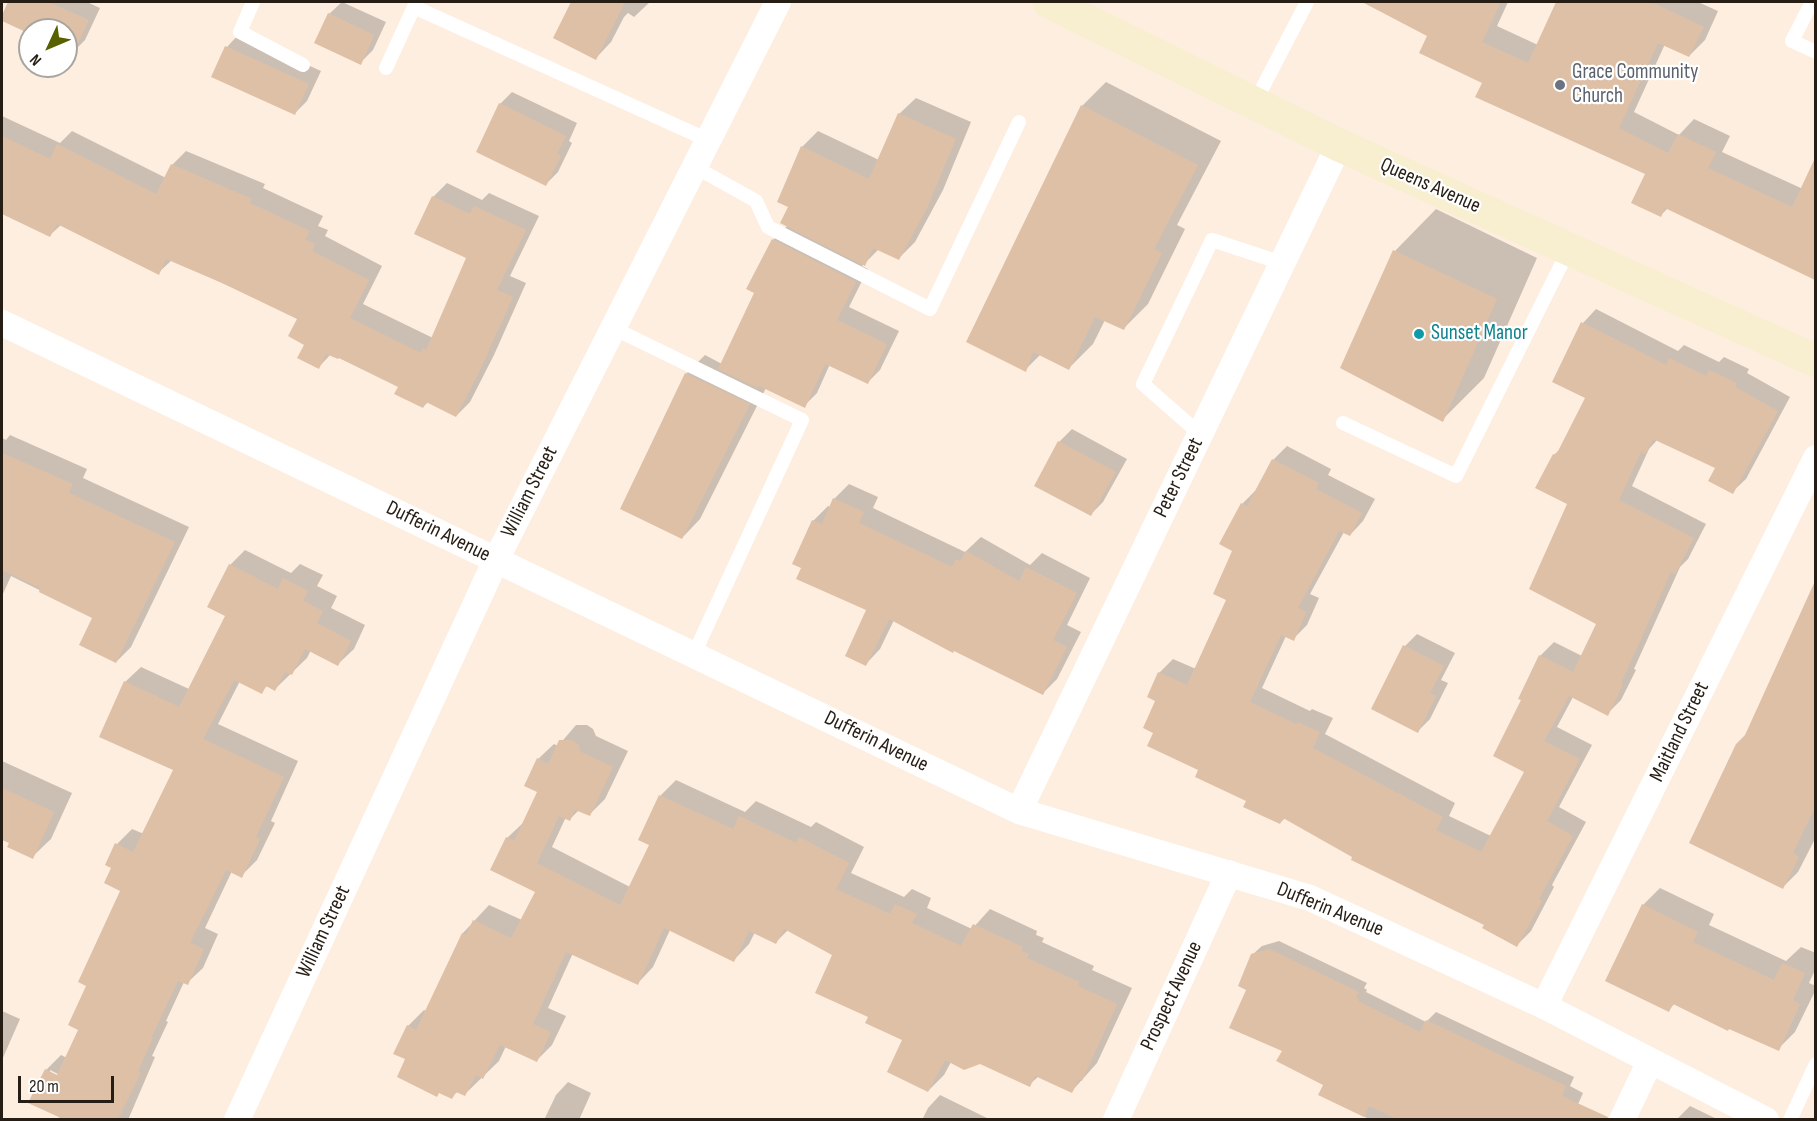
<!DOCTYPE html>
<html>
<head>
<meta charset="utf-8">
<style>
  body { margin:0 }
  #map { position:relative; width:1817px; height:1121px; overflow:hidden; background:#feeedf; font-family:"Sofia Sans Condensed",sans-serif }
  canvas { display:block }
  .frame { position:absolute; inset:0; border:3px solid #261d14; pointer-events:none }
  .north { position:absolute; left:18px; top:18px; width:60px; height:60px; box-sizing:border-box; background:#fff; border:2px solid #a8a5a1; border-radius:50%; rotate:226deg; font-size:16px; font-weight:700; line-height:24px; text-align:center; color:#261d14 }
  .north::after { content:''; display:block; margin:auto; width:21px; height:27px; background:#576100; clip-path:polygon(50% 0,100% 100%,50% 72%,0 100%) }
  .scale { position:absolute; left:18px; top:1076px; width:96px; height:27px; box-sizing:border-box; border:3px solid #261d14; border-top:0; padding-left:8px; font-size:18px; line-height:21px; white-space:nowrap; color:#261d14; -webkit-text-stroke:4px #fff; paint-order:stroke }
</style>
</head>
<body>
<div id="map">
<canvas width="1817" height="1121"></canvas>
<div class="frame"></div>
<div class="north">N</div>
<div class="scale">20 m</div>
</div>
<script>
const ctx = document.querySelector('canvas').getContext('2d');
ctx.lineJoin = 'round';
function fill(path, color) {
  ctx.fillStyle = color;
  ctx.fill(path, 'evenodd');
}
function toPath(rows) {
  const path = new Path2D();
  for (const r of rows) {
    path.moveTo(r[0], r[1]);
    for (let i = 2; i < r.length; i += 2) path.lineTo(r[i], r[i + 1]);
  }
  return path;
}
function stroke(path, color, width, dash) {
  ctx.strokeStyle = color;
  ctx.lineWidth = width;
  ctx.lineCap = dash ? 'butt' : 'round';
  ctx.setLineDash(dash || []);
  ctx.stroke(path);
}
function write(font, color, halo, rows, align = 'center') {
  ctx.font = font + ' "Sofia Sans Condensed",sans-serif';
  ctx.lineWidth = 4.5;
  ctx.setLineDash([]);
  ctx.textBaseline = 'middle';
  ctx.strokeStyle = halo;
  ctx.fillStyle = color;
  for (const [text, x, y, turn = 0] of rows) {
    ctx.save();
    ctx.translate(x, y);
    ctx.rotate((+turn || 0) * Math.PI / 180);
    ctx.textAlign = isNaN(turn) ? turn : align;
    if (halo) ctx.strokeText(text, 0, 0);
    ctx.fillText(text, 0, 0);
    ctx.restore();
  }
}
const shadow = toPath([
  [9,2,87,2,100,8,85,40,73,52,66,49,66,30,30,30,30,33,2,19],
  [342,2,386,22,373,50,360,63,329,14],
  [572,2,650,2,634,17,628,13,624,17,611,42,596,58,555,37],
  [1366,2,1508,2,1497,26,1538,45,1557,2,1698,2,1718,11,1705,40,1689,56,1665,44,1634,112,1679,135,1694,119,1730,136,1722,152,1803,189,1811,172,1816,167,1816,278,1668,208,1661,215,1647,174,1484,82,1429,35],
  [239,34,321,71,307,101,295,113,213,76,227,47],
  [1106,82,1221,141,1177,225,1185,229,1148,304,1124,328,1105,320,1093,344,1069,368,1041,354,1025,370,1082,106],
  [512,92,577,123,569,141,572,143,558,172,546,184,500,104],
  [916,98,971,122,943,190,915,242,898,259,879,249,862,266,868,269,849,307,899,331,880,370,867,383,830,364,817,393,804,406,766,388,700,519,682,538,686,374,705,355,722,364,756,292,773,240,788,225,802,147,818,131,879,160,899,114],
  [2,116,60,143,72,131,166,178,172,165,186,151,265,184,263,188,323,216,318,226,328,230,325,236,382,266,363,304,433,338,468,257,433,197,447,183,482,200,489,193,539,216,510,276,526,283,494,355,470,402,456,416,428,402,423,407,400,387,331,354,318,368,306,344,299,318,172,260,158,273,61,225,50,235,2,212],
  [1436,209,1537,258,1484,378,1442,420,1342,368,1395,251],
  [1596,309,1678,351,1684,345,1719,362,1724,357,1749,369,1747,373,1790,397,1746,479,1732,492,1717,467,1658,439,1649,449,1632,486,1706,524,1688,559,1680,567,1634,669,1636,670,1621,700,1607,714,1573,697,1557,727,1592,745,1559,807,1586,822,1552,885,1554,887,1531,931,1517,945,1486,924,1285,818,1280,823,1200,769,1155,732,1159,673,1173,659,1196,669,1228,599,1242,504,1256,490,1273,460,1287,446,1331,469,1328,475,1375,499,1363,521,1350,535,1344,532,1310,594,1319,598,1307,625,1293,639,1286,636,1262,688,1310,711,1312,709,1333,718,1325,734,1455,803,1449,816,1491,836,1526,771,1523,700,1540,656,1554,642,1582,656,1598,623,1569,504,1554,455,1561,448,1587,397,1583,323],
  [1072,429,1127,459,1103,502,1091,514,1059,442],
  [10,435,87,469,83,478,189,527,131,647,116,662,94,617,11,576,2,596,2,438,6,440],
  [849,484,878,497,873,508,965,552,981,537,1030,565,1042,553,1090,578,1067,625,1081,632,1057,679,1043,693,894,620,880,649,866,664,868,610,813,521,828,506,831,507,834,499],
  [245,550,291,573,300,564,323,575,317,586,337,596,331,608,365,625,354,649,338,664,311,650,307,658,275,689,268,685,261,692,240,681,218,724,298,761,271,821,275,823,257,860,241,876,232,871,205,928,218,934,203,968,187,983,184,982,166,1021,168,1022,152,1056,155,1057,128,1120,58,1120,60,1116,46,1070,61,1055,67,1058,80,1029,88,985,122,890,114,868,117,844,132,829,144,834,175,770,125,682,141,667,189,689,227,615,230,565],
  [50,1070,64,1077,50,1074],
  [1816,587,1816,837,1798,872,1783,887,1747,735],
  [1417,634,1455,653,1441,680,1448,683,1430,719,1418,731,1405,646],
  [576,725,587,725,593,729,596,736,628,751,605,799,589,815,579,810,570,819,566,817,552,847,630,887,651,844,640,839,661,795,676,780,745,812,756,801,811,827,816,822,864,847,851,873,904,897,912,889,931,898,927,908,972,929,990,909,1037,931,1036,935,1044,938,1042,942,1094,966,1092,970,1132,988,1097,1063,1072,1091,1039,1076,1029,1085,980,1062,951,1062,944,1075,928,1091,904,1040,870,1016,834,954,788,930,776,942,755,932,749,944,734,960,670,930,653,967,638,983,573,953,548,1008,566,1016,552,1045,537,1060,506,1046,499,1061,464,1095,458,1091,452,1097,441,1091,407,1059,408,1026,424,1010,426,1011,463,933,489,905,522,920,537,891,507,838,523,823,539,792,538,759,554,744,558,746],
  [2,761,72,793,51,839,32,857,2,838],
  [1660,888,1714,914,1709,925,1786,961,1801,947,1816,953,1816,968,1809,983,1816,986,1816,989,1795,1032,1778,1049,1675,1003,1669,1010,1643,905],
  [1279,941,1367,983,1364,988,1367,990,1366,992,1426,1022,1436,1012,1574,1077,1570,1086,1583,1093,1571,1120,1371,1120,1320,1094,1325,1084,1284,1050,1248,989,1252,955,1262,946],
  [2,1011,20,1019,2,1060],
  [568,1082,591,1093,579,1120,544,1120,556,1095],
  [940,1095,991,1120,922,1120,928,1108],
  [1690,1106,1719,1120,1676,1120]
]);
const building = toPath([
  [8,2,48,2,89,20,73,54,66,51,66,30,30,30,30,34,2,21,2,15],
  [571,2,625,2,596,60,553,38],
  [1362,2,1501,2,1482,42,1528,63,1556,2,1651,2,1704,27,1689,57,1658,43,1619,128,1668,153,1678,134,1716,152,1708,168,1792,207,1815,158,1815,280,1665,208,1661,217,1631,203,1645,174,1475,97,1482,83,1419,53,1427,36],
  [328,13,374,35,361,65,314,43],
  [225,46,309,84,295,115,211,77],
  [499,103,566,136,557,154,561,156,546,186,476,152],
  [1081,105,1198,165,1154,249,1162,253,1124,330,1095,317,1069,370,1033,352,1026,372,966,342],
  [898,113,956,139,927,208,899,260,873,248,865,266,780,223,788,207,777,202,801,146,869,179],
  [2,136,50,159,57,144,156,194,171,164,252,199,250,203,310,231,305,240,315,244,312,251,369,280,350,318,421,353,423,348,426,350,466,258,414,234,432,196,470,214,474,206,526,230,497,290,513,297,480,370,456,417,426,402,423,408,394,394,398,387,339,358,338,359,326,354,319,369,297,358,304,345,288,336,297,319,222,283,166,259,159,275,57,224,50,237,2,214],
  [772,239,856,282,837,320,887,344,868,384,825,364,805,408,759,386,758,388,718,369,754,293,746,289],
  [1393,250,1497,299,1443,422,1340,368],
  [1581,322,1666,365,1669,358,1706,376,1709,370,1737,383,1735,387,1778,411,1733,494,1708,481,1715,468,1653,439,1646,454,1641,452,1619,500,1694,538,1675,574,1671,572,1621,683,1623,684,1608,716,1569,696,1544,741,1580,759,1547,821,1573,836,1539,899,1542,901,1517,947,1482,928,1484,925,1351,860,1352,857,1283,818,1280,824,1243,807,1246,801,1195,777,1198,770,1147,746,1153,733,1143,728,1155,701,1147,697,1158,672,1187,685,1226,600,1213,594,1232,551,1219,544,1241,503,1247,506,1272,459,1319,483,1316,489,1362,513,1350,536,1339,531,1298,608,1306,612,1294,641,1281,635,1250,702,1296,724,1298,722,1320,732,1313,748,1443,817,1436,830,1481,852,1524,772,1493,756,1521,700,1518,699,1539,655,1573,672,1596,624,1529,589,1567,504,1535,488,1553,454,1556,455,1585,398,1552,382],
  [685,373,750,404,682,539,620,509],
  [1058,441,1116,472,1091,516,1034,486],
  [2,453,73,484,69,493,175,542,116,663,79,645,92,618,39,592,40,588,2,570],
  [833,498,864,512,859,523,952,567,956,559,960,561,966,551,1019,581,1026,567,1077,593,1053,640,1067,647,1043,695,954,651,953,653,889,619,866,666,845,656,866,610,796,579,801,568,792,564,812,520,822,524],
  [229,564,278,589,283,578,308,591,303,601,323,611,317,623,351,641,338,666,305,649,292,675,285,672,275,691,266,686,262,694,234,680,203,739,284,777,256,837,260,839,242,878,226,870,190,943,204,949,188,985,178,981,152,1036,153,1037,138,1072,141,1073,118,1119,63,1119,28,1103,45,1069,57,1075,78,1030,68,1025,86,986,78,982,120,891,104,883,111,868,105,865,115,843,133,852,173,770,99,737,124,681,179,707,225,616,207,607],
  [1815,581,1815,807,1793,853,1799,857,1783,889,1689,843,1736,744,1745,735],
  [1403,645,1444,666,1430,693,1436,696,1418,733,1371,709],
  [559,740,571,740,578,744,581,752,613,767,590,816,575,810,570,821,559,816,537,863,620,905,649,845,638,840,659,795,733,829,739,816,796,843,799,837,849,863,836,889,890,914,895,904,917,914,912,923,961,946,973,924,1023,947,1021,951,1029,954,1027,958,1079,982,1078,986,1117,1004,1082,1081,1079,1079,1072,1093,1035,1076,1030,1087,980,1064,964,1070,945,1060,928,1092,887,1072,902,1040,865,1023,868,1017,815,993,832,955,784,929,776,944,749,931,734,962,664,928,638,985,566,952,533,1024,551,1032,537,1062,500,1045,483,1079,476,1075,465,1096,456,1092,452,1099,439,1093,437,1097,397,1077,405,1059,393,1054,407,1025,416,1030,462,933,466,935,473,920,511,938,535,892,490,870,506,837,514,841,537,792,524,786,537,758,548,764],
  [2,788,54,812,33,859,7,847,9,843,2,840],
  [1642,904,1698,932,1693,942,1774,980,1782,963,1805,973,1793,1000,1800,1004,1779,1051,1729,1029,1728,1031,1673,1004,1669,1012,1605,981],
  [1269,949,1359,992,1356,998,1359,999,1358,1001,1420,1032,1426,1020,1566,1086,1562,1096,1608,1117,1607,1119,1397,1119,1369,1106,1364,1117,1318,1095,1323,1085,1276,1061,1282,1051,1229,1028,1246,990,1238,986,1251,954]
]);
const service = toPath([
  [253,2,240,32,303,65],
  [1812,2,1792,41,1816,52],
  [386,68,414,7,708,140],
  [1254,104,1307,2],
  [695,167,756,201,768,227,930,309,1019,122],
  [613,328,802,420,694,654],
  [1343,423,1456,476,1569,249],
  [1200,434,1143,384,1212,240,1282,263],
  [1790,1120,1816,1064]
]);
const minor = toPath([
  [2,323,1019,811,1310,898,1544,1006,1766,1120],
  [1019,811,1339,145],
  [1544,1006,1816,458],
  [237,1120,496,560,778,2],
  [1116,1120,1229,873],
  [1622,1120,1650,1061]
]);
const secondary = toPath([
  [1049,2,1339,145,1816,361]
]);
const markers = [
  [1560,85,6,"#6b7280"],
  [1419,334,6,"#0f9aa8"]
];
const worshipNames = [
  ["Grace Community",1572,73],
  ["Church",1572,97]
];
const streetNames = [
  ["Queens Avenue",1430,186,24],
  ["Peter Street",1179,478,-64],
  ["William Street",530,492,-63],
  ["Dufferin Avenue",438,532,26],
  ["Maitland Street",1680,732,-64],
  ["Dufferin Avenue",876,742,26],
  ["Dufferin Avenue",1330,910,22],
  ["William Street",324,932,-65],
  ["Prospect Avenue",1172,996,-65]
];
const cultureNames = [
  ["Sunset Manor",1431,334]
];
fill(shadow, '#0003');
fill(building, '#dec0a6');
stroke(service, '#fff', 14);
stroke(minor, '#fff', 26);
stroke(secondary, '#f7efcf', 33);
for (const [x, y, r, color] of markers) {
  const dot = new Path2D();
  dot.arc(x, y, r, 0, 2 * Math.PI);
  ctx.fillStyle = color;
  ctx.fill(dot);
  stroke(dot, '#fff', 2);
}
write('21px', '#5b616d', '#fff', worshipNames, 'left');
write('21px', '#261d14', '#fff', streetNames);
write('21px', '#0d838f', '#fff', cultureNames, 'left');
</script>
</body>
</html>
